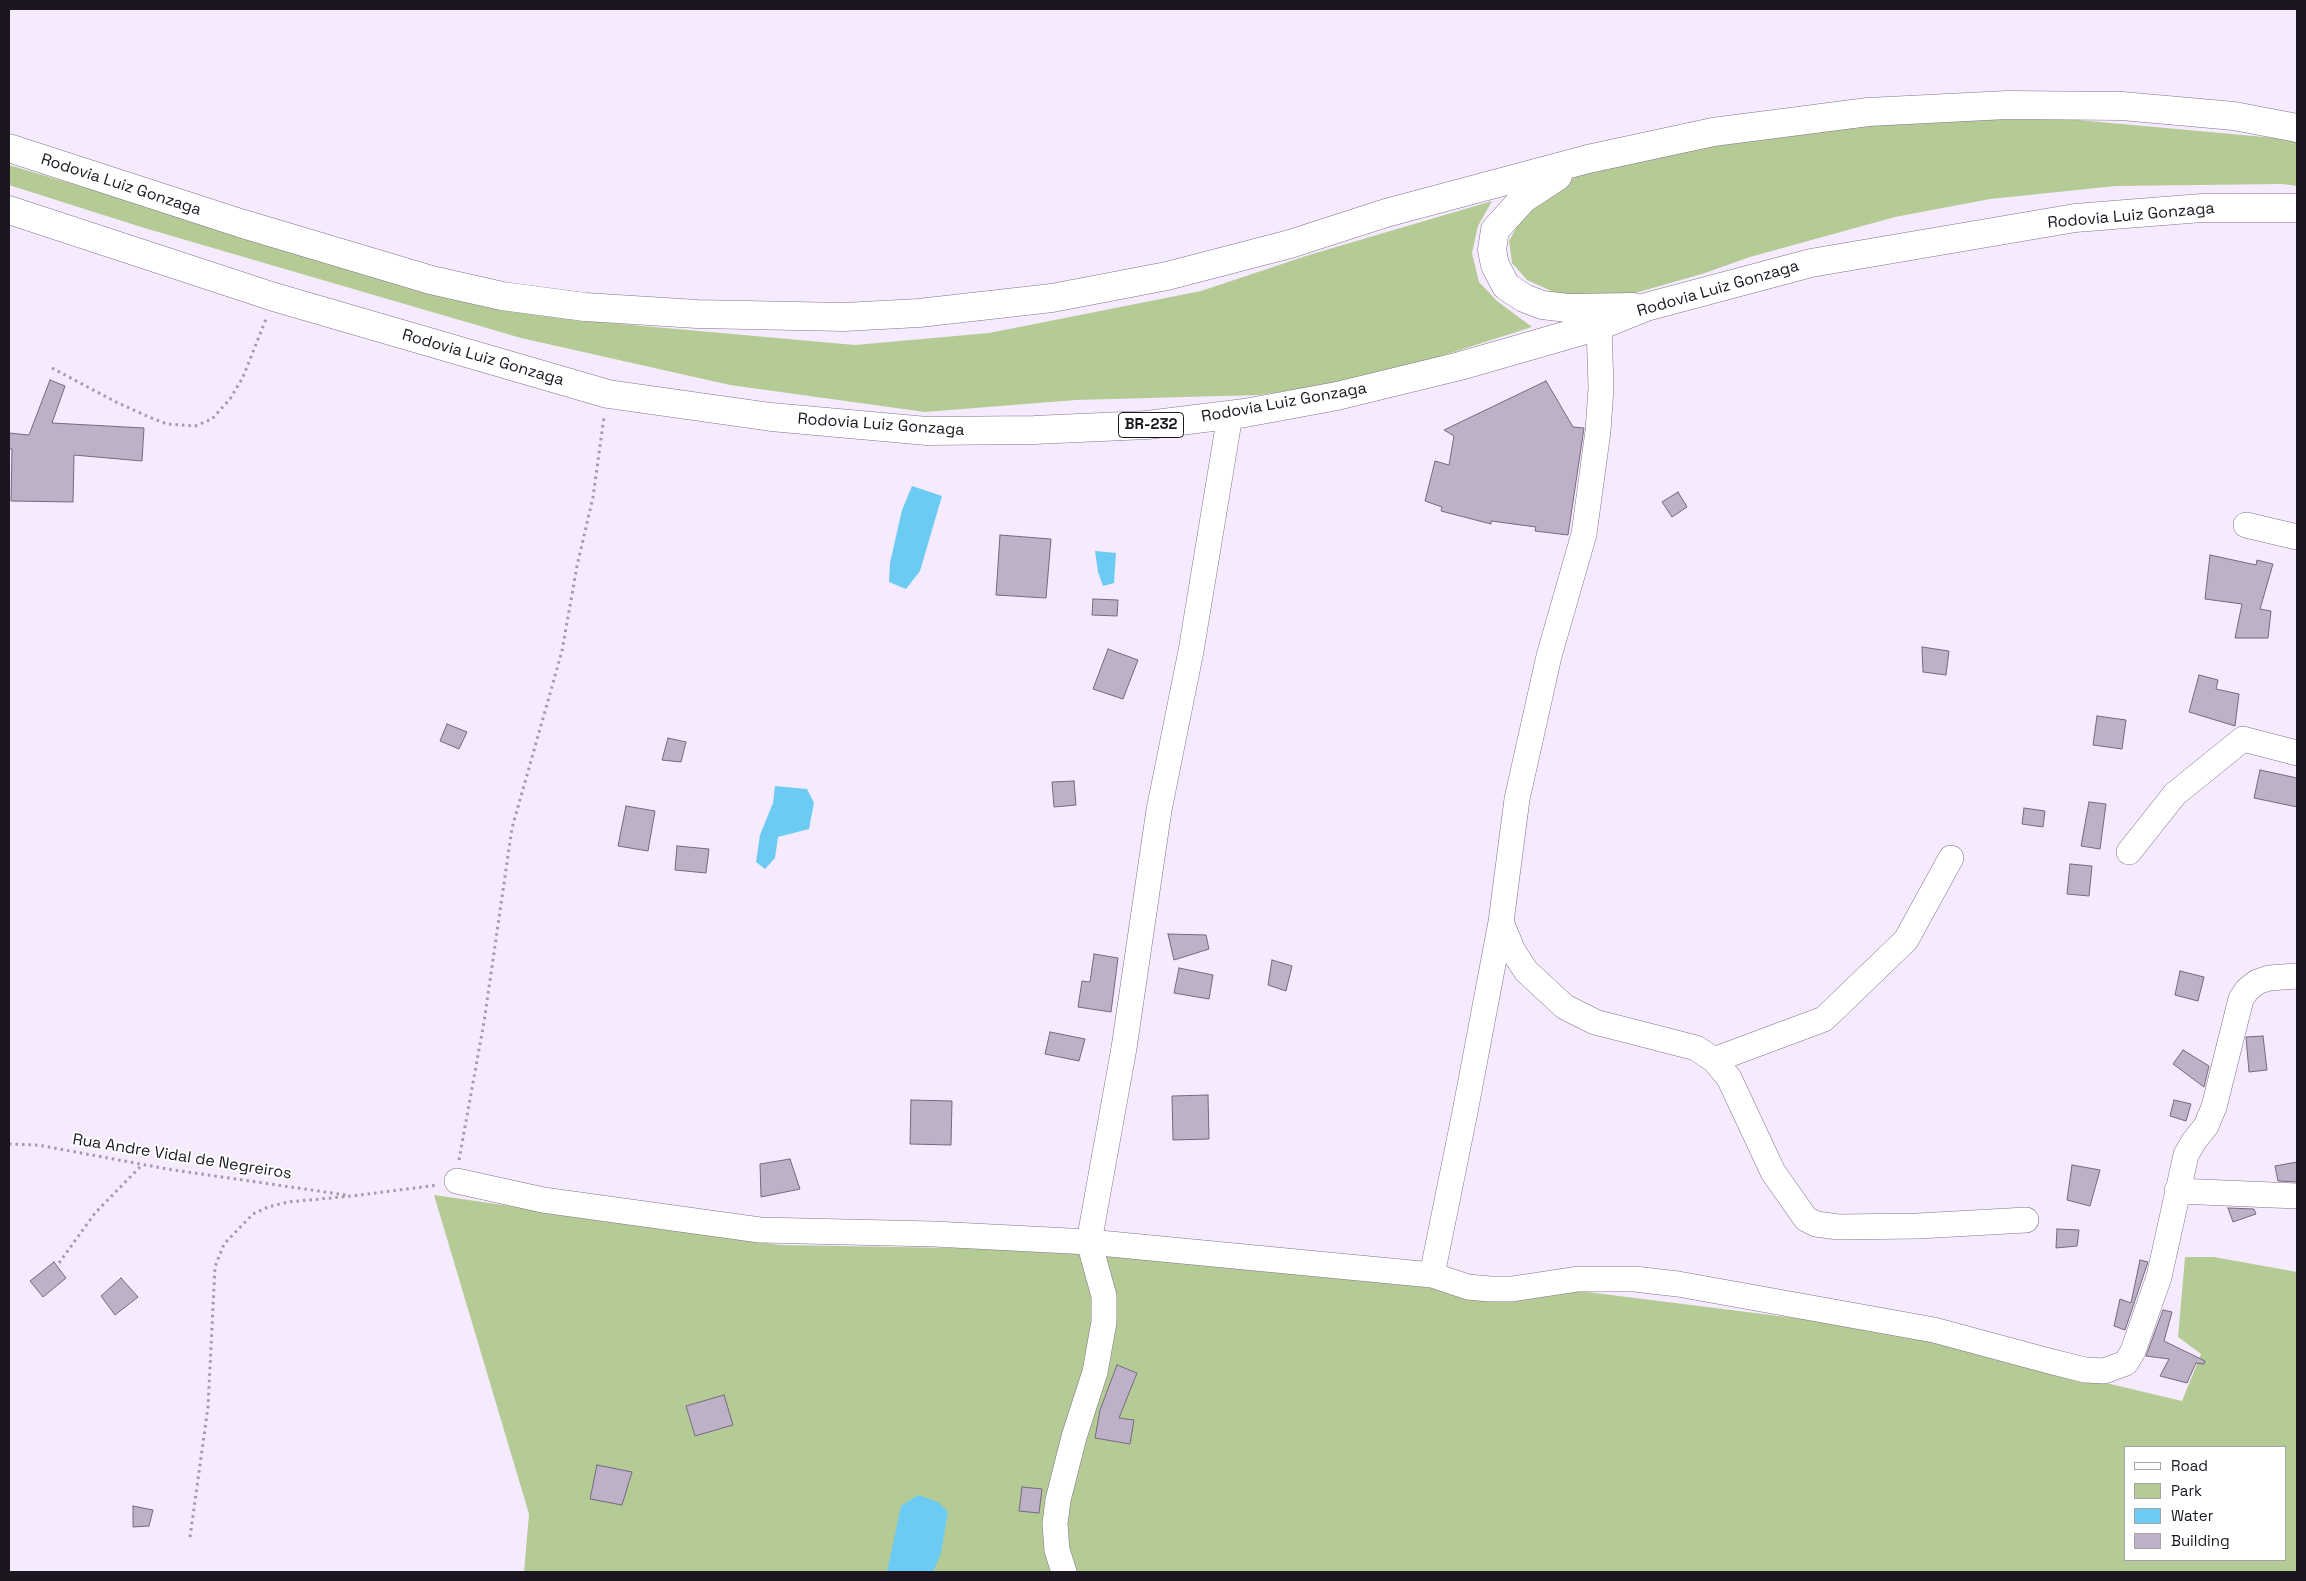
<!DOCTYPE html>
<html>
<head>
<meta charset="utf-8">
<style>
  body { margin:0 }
  #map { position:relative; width:2306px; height:1581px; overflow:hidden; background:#f6ebfe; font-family:"Space Grotesk",sans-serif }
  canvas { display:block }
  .frame { position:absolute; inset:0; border:10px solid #1b161f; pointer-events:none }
  .legend { position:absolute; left:2124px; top:1446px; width:162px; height:115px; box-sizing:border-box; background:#fff; border:1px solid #a4a2a5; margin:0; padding:6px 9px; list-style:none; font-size:15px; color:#1b161f }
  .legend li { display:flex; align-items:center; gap:10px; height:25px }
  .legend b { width:25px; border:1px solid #a4a2a5 }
</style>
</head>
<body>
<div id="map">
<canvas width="2306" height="1581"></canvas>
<div class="frame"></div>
<ul class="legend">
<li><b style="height:6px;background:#fff"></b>Road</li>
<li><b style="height:14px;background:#b5cb96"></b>Park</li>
<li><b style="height:14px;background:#6ccbf3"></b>Water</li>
<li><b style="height:14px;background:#beb0c7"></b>Building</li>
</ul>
</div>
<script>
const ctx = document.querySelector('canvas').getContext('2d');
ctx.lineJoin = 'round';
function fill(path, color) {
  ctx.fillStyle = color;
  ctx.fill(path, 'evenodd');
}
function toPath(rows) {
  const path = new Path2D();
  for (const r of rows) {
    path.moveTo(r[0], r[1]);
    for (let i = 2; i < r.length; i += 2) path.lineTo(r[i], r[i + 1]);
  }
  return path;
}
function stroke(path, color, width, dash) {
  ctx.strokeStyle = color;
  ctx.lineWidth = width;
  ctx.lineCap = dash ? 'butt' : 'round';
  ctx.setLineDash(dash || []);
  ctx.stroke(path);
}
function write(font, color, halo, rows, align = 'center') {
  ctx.font = font + ' "Space Grotesk",sans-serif';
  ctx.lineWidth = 4;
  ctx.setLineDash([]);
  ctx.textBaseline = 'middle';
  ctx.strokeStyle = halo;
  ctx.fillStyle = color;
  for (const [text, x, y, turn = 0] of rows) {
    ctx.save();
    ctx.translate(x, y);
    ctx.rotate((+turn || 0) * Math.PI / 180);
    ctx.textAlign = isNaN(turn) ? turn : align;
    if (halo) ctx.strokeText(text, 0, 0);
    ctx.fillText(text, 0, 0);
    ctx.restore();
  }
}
const green = toPath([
  [1978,118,2078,120,2297,140,2297,186,2282,184,2116,186,1990,199,1895,217,1750,257,1702,274,1607,301,1560,295,1527,280,1512,263,1509,241,1524,214,1562,183,1593,169,1685,148,1818,130,1917,120],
  [9,165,454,297,577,320,855,345,989,333,1201,291,1309,255,1492,201,1478,226,1472,253,1479,282,1497,301,1532,327,1376,377,1260,395,1076,400,925,412,730,385,521,338,141,227,9,185],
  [434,1195,780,1245,1016,1249,1261,1269,1531,1285,1875,1328,2182,1401,2201,1354,2178,1337,2185,1257,2214,1257,2297,1272,2297,1572,524,1572,529,1514],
  [2125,1447,2285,1447,2285,1560,2125,1560]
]);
const water = toPath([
  [912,486,942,496,920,571,906,589,889,582,890,563,902,510],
  [1095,551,1116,553,1114,583,1103,586,1098,572],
  [775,786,807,789,814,803,809,829,778,837,775,858,765,869,756,862,760,835,773,803],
  [918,1495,938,1502,948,1512,941,1553,933,1572,887,1572,901,1506]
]);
const building = toPath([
  [50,380,65,386,52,423,144,428,142,461,74,455,73,502,11,501,12,449,9,449,9,433,29,435,50,380],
  [1546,381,1573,427,1584,428,1568,535,1535,531,1536,527,1491,521,1491,524,1441,511,1442,507,1425,501,1435,461,1449,465,1454,436,1444,430,1546,381],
  [1678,492,1687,507,1672,517,1662,502,1678,492],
  [1000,535,1051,539,1046,598,996,595,1000,535],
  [2210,555,2256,565,2257,560,2273,564,2260,609,2271,611,2268,638,2235,638,2242,604,2205,599,2210,555],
  [1093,599,1118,600,1117,616,1092,615,1093,599],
  [1922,647,1949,651,1946,675,1923,672,1922,647],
  [1108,649,1138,660,1123,699,1093,689,1108,649],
  [2199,675,2218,680,2216,689,2239,694,2235,726,2189,712,2199,675],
  [2097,716,2126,720,2122,749,2093,745,2097,716],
  [447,724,467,732,459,749,440,741,447,724],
  [668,738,686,742,681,762,662,760,668,738],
  [2260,770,2297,778,2297,807,2254,798,2260,770],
  [1074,781,1076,805,1054,807,1052,782,1074,781],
  [2089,802,2106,804,2100,849,2081,846,2089,802],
  [626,806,655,811,648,851,618,846,626,806],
  [2024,808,2045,811,2043,827,2022,824,2024,808],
  [677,846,709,849,706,873,675,870,677,846],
  [2070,864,2092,866,2089,896,2067,894,2070,864],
  [1168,934,1206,935,1209,949,1174,960,1168,934],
  [1094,954,1118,958,1111,1012,1078,1007,1082,981,1090,982,1094,954],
  [1272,960,1292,966,1286,991,1268,985,1272,960],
  [1179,968,1213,975,1209,999,1174,993,1179,968],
  [2180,971,2204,977,2198,1001,2175,995,2180,971],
  [1050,1032,1085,1039,1079,1061,1045,1054,1050,1032],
  [2263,1036,2267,1070,2249,1072,2246,1037,2263,1036],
  [2183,1050,2209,1066,2204,1087,2173,1064,2183,1050],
  [1208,1095,1209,1139,1173,1140,1172,1096,1208,1095],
  [911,1100,952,1101,951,1145,910,1144,911,1100],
  [2174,1100,2191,1104,2186,1121,2170,1116,2174,1100],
  [790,1159,800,1189,761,1197,760,1164,790,1159],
  [2297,1162,2297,1182,2278,1181,2275,1166,2297,1162],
  [2072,1165,2100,1170,2090,1206,2067,1200,2072,1165],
  [2228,1208,2254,1209,2256,1214,2233,1222,2228,1208],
  [2057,1229,2079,1230,2077,1246,2056,1248,2057,1229],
  [2140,1260,2148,1262,2125,1330,2114,1326,2120,1299,2131,1303,2140,1260],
  [54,1262,66,1278,43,1297,30,1281,54,1262],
  [121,1278,138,1297,115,1315,101,1296,121,1278],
  [2163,1310,2172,1312,2164,1341,2205,1361,2204,1364,2196,1363,2187,1383,2160,1376,2169,1359,2146,1356,2163,1310],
  [1117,1365,1137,1373,1119,1418,1134,1420,1130,1444,1095,1438,1100,1410,1117,1365],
  [724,1395,733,1425,695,1436,686,1406,724,1395],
  [597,1465,632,1472,622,1505,590,1499,597,1465],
  [1022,1487,1042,1489,1039,1513,1019,1511,1022,1487],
  [133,1506,153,1510,149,1526,133,1527,133,1506]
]);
const path = toPath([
  [52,368,114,401,149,417,167,424,195,426,212,419,230,399,243,377,266,319],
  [9,1144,38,1145,167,1169,346,1195],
  [459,1160,484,1022,512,828,562,651,577,566,593,497,604,417],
  [59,1263,95,1213,141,1166],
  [190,1537,208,1407,215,1267,224,1244,253,1214,268,1207,288,1202,352,1196,438,1185]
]);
const minor = toPath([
  [2246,525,2297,537],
  [2129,852,2175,794,2243,739,2297,753],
  [1501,922,1513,951,1526,971,1565,1007,1595,1022,1696,1048,1714,1060,1729,1078,1773,1172,1806,1219,1816,1224,1838,1227,1918,1226,2026,1220],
  [1714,1060,1824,1019,1906,940,1951,858],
  [457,1181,543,1200,760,1230,934,1234,1089,1242,1432,1275,1468,1287,1490,1289,1512,1289,1578,1279,1634,1279,1678,1284,1934,1330,2049,1361,2085,1370,2104,1371,2126,1363,2133,1351,2159,1277,2186,1155,2194,1141,2206,1126,2214,1107,2241,999,2247,990,2257,982,2269,978,2297,976],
  [2177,1191,2297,1196],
  [1432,1275,1465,1112,1501,922,1517,799,1549,656,1584,534,1598,431,1601,388,1599,326],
  [1064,1572,1057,1550,1055,1524,1058,1500,1074,1437,1095,1372,1104,1322,1104,1296,1089,1242,1124,1048,1159,810,1191,651,1230,415]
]);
const highway = toPath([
  [9,148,240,223,431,280,502,296,585,307,697,314,844,317,919,313,1052,298,1167,276,1290,244,1386,213,1588,159,1713,132,1868,112,2007,105,2122,106,2234,116,2297,128],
  [1558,176,1523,199,1495,230,1492,250,1495,265,1506,286,1524,298,1542,305,1568,308,1633,307],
  [9,210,274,297,608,394,771,417,927,431,1034,430,1147,425,1245,413,1337,396,1460,366,1599,326,1646,307,1811,263,2075,218,2202,208,2297,208]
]);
const shields = [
  [1151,425,65]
];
const shieldNames = [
  ["BR-232",1151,425]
];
const streetNames = [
  ["Rodovia Luiz Gonzaga",121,185,18],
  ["Rodovia Luiz Gonzaga",2131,216,-5],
  ["Rodovia Luiz Gonzaga",1718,289,-16],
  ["Rodovia Luiz Gonzaga",483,358,16],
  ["Rodovia Luiz Gonzaga",1284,403,-10],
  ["Rodovia Luiz Gonzaga",881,425,4],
  ["Rua Andre Vidal de Negreiros",182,1157,9]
];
fill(green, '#b5cb96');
fill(water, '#6ccbf3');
fill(building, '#beb0c7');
stroke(building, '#75697e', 1);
stroke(minor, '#807388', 26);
stroke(highway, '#807388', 29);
stroke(path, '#a39baa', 3, [2.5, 4]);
stroke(minor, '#fff', 25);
stroke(highway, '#fff', 28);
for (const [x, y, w] of shields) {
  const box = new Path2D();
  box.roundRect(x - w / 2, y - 12.5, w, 25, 4);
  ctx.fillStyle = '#fff';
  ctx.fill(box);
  stroke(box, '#1b161f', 1);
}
write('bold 15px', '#1b161f', null, shieldNames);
write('16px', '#1b161f', '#fff', streetNames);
</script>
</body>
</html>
